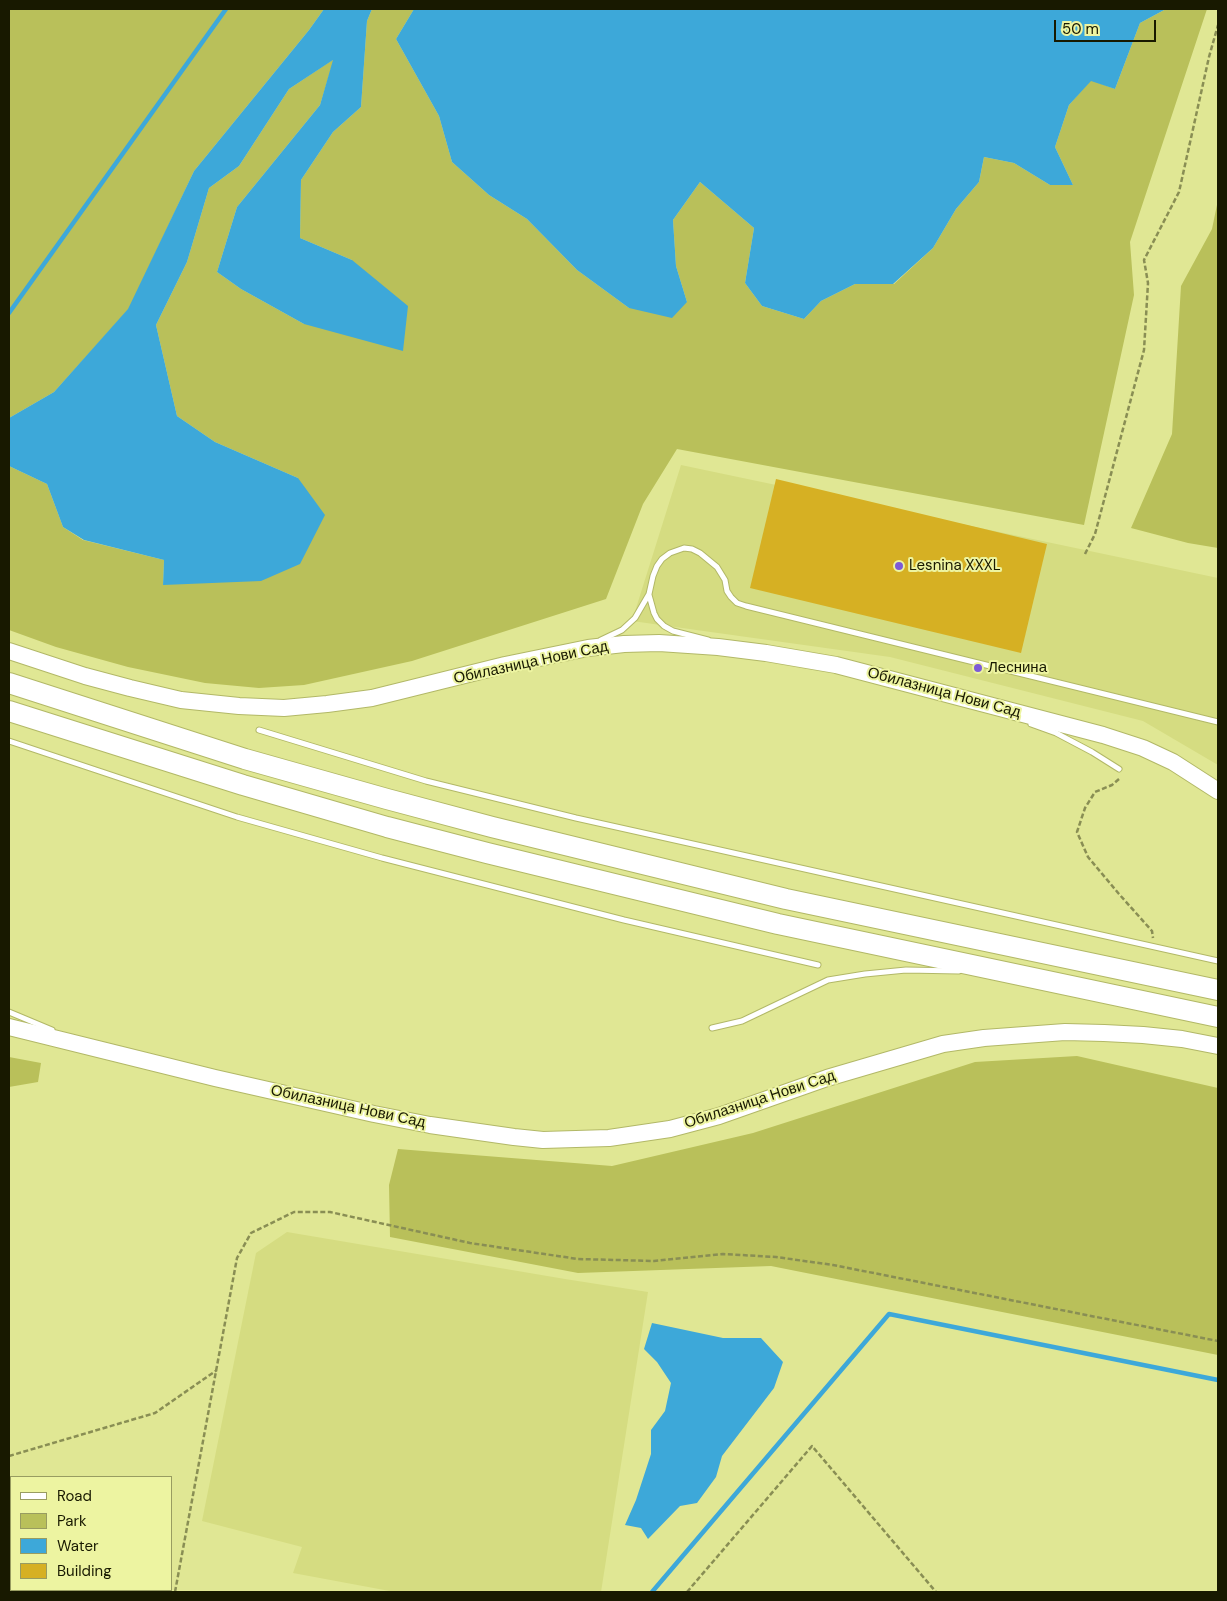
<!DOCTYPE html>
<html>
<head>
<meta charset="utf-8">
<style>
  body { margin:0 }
  #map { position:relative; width:1227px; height:1601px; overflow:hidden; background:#e0e794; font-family:"DM Sans",sans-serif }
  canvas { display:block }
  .frame { position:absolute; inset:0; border:10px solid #181900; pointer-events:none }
  .legend { position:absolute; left:10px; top:1476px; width:162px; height:115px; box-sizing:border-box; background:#edf4a1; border:1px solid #989c61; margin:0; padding:6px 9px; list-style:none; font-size:15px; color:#181900 }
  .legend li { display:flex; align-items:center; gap:10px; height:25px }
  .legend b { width:25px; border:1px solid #989c61 }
  .scale { position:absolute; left:1054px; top:20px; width:102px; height:22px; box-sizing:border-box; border:2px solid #181900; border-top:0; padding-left:6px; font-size:15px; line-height:18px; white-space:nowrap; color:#181900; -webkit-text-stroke:4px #edf4a1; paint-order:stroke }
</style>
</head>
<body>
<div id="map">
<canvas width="1227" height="1601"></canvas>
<div class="frame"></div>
<ul class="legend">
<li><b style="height:6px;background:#fff"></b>Road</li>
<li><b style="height:14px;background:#b9c05a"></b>Park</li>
<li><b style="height:14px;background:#3da8d9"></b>Water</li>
<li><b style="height:14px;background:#d6b023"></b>Building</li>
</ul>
<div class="scale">50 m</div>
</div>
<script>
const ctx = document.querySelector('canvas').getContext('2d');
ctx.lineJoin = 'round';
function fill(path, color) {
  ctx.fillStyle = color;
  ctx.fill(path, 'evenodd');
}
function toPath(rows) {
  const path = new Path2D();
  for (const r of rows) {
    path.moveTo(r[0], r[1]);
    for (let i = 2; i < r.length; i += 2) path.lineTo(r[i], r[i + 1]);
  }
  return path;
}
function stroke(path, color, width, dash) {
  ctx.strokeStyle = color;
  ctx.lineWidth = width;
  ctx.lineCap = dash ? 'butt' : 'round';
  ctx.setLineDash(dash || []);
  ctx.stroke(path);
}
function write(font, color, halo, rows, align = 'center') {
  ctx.font = font + ' "DM Sans",sans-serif';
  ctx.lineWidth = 4;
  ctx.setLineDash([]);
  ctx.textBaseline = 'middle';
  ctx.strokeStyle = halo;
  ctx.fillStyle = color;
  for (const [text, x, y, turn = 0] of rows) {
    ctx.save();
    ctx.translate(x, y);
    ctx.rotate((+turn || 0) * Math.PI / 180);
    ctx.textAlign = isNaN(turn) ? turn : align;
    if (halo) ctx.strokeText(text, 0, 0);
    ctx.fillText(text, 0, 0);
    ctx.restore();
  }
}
const built = toPath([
  [681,465,1218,578,1218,765,1143,721,890,657,632,621],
  [287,1232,565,1279,648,1292,601,1592,395,1592,293,1573,302,1547,202,1521,256,1253]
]);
const green = toPath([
  [9,9,324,9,309,30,194,171,129,309,54,392,9,418],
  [372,9,414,9,396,39,439,116,452,162,489,195,527,219,577,270,629,308,687,302,676,266,673,220,700,182,754,228,745,283,762,306,804,319,821,301,855,284,894,284,933,248,956,209,979,182,984,157,1014,163,1050,185,1073,185,1055,147,1069,105,1091,80,1115,89,1140,23,1166,9,1207,9,1130,242,1134,295,1084,525,677,449,643,504,606,599,412,661,304,685,259,688,205,683,128,667,56,647,9,630,9,466,47,484,63,527,83,540,164,560,163,585,298,478,215,442,177,416,156,325,187,262,209,188,239,166,289,89,334,59,320,105,237,207,217,272,241,289,304,324,352,260,300,238,301,180,333,132,361,107,367,21],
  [1218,200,1218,548,1188,543,1131,528,1172,434,1181,286,1212,229],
  [1077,1056,1218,1088,1218,1355,771,1266,578,1273,390,1237,389,1185,398,1149,612,1166,753,1133,975,1062],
  [9,1057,41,1063,38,1082,9,1087]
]);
const water = toPath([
  [324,9,372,9,367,21,361,107,333,132,301,180,300,238,352,260,408,306,403,351,304,324,241,289,217,272,237,207,320,105,333,60,289,89,239,166,209,188,187,262,156,325,177,416,215,442,298,478,325,515,300,564,261,581,163,585,164,560,84,540,63,527,47,484,9,466,9,418,54,392,128,309,194,171,309,30],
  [414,9,1166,9,1140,23,1115,89,1091,81,1069,105,1055,147,1073,185,1050,185,1014,163,984,157,979,182,956,209,933,248,893,284,855,284,821,301,804,319,762,306,745,283,754,228,700,182,673,220,676,266,687,302,672,318,629,308,577,270,527,219,489,195,452,162,439,116,396,39],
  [652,1323,723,1338,761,1338,783,1362,774,1388,722,1456,716,1477,697,1503,680,1506,648,1539,641,1528,625,1525,636,1500,651,1454,651,1430,665,1411,671,1383,657,1362,644,1349]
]);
const stream = toPath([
  [9,313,226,9],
  [652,1592,889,1314,1218,1380]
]);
const building = toPath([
  [776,479,1047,544,1021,653,750,588]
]);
const path = toPath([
  [1085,554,1095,534,1144,350,1148,283,1144,260,1179,192,1209,57,1218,25],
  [1119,779,1112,785,1095,792,1085,808,1077,832,1088,857,1119,894,1152,931,1153,938],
  [9,1456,155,1413,217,1370],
  [175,1592,237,1258,251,1233,294,1212,330,1212,470,1243,578,1259,654,1261,723,1254,776,1257,833,1265,1218,1341],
  [687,1592,812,1446,936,1592]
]);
const service = toPath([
  [649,595,654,613,657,619,664,626,673,631,708,640],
  [601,640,622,630,635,618,649,594,653,576,657,566,662,559,670,553,684,548,692,549,700,553,717,567,725,580,727,591,731,597,737,603,746,606,1218,722],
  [1031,724,1056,733,1092,752,1119,769],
  [259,730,426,781,576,818,1218,961],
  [9,741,237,817,382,858,624,920,818,965],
  [9,1012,52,1030],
  [712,1028,742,1021,828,980,865,974,906,970,959,971]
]);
const primary = toPath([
  [9,651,85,676,130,688,181,700,239,706,284,708,327,704,372,698,505,665,588,648,624,644,659,643,718,647,766,653,836,665,1103,735,1143,748,1173,762,1218,791],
  [9,1027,215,1078,374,1114,430,1125,514,1137,543,1140,609,1138,670,1129,719,1116,827,1078,943,1044,984,1038,1065,1032,1104,1033,1143,1035,1182,1039,1218,1046]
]);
const motorway = toPath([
  [9,683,245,759,387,799,492,827,786,899,1218,990],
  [9,711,243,785,387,827,487,853,778,924,1218,1017]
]);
const markers = [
  [899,566,5,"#7d5bd6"],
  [978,668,5,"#7d5bd6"]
];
const poiNames = [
  ["Lesnina XXXL",909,566],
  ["Леснина",988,668]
];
const streetNames = [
  ["Обилазница Нови Сад",531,663,-12],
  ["Обилазница Нови Сад",944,693,15],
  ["Обилазница Нови Сад",760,1100,-18],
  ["Обилазница Нови Сад",348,1107,12]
];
fill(built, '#d5dc81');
fill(green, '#b9c05a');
fill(water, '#3da8d9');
stroke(stream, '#3da8d9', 4.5);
fill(building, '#d6b023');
stroke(service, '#b2b867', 7);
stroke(primary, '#b2b867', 18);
stroke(motorway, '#b2b867', 22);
stroke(path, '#898e54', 2.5, [5, 2.5]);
stroke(service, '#fff', 5);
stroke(primary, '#fff', 16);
stroke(motorway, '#fff', 20);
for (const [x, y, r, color] of markers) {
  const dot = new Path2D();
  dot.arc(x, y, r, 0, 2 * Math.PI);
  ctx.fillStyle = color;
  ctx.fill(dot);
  stroke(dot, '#edf4a1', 2);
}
write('15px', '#181900', '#edf4a1', poiNames, 'left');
write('15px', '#181900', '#edf4a1', streetNames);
</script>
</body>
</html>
